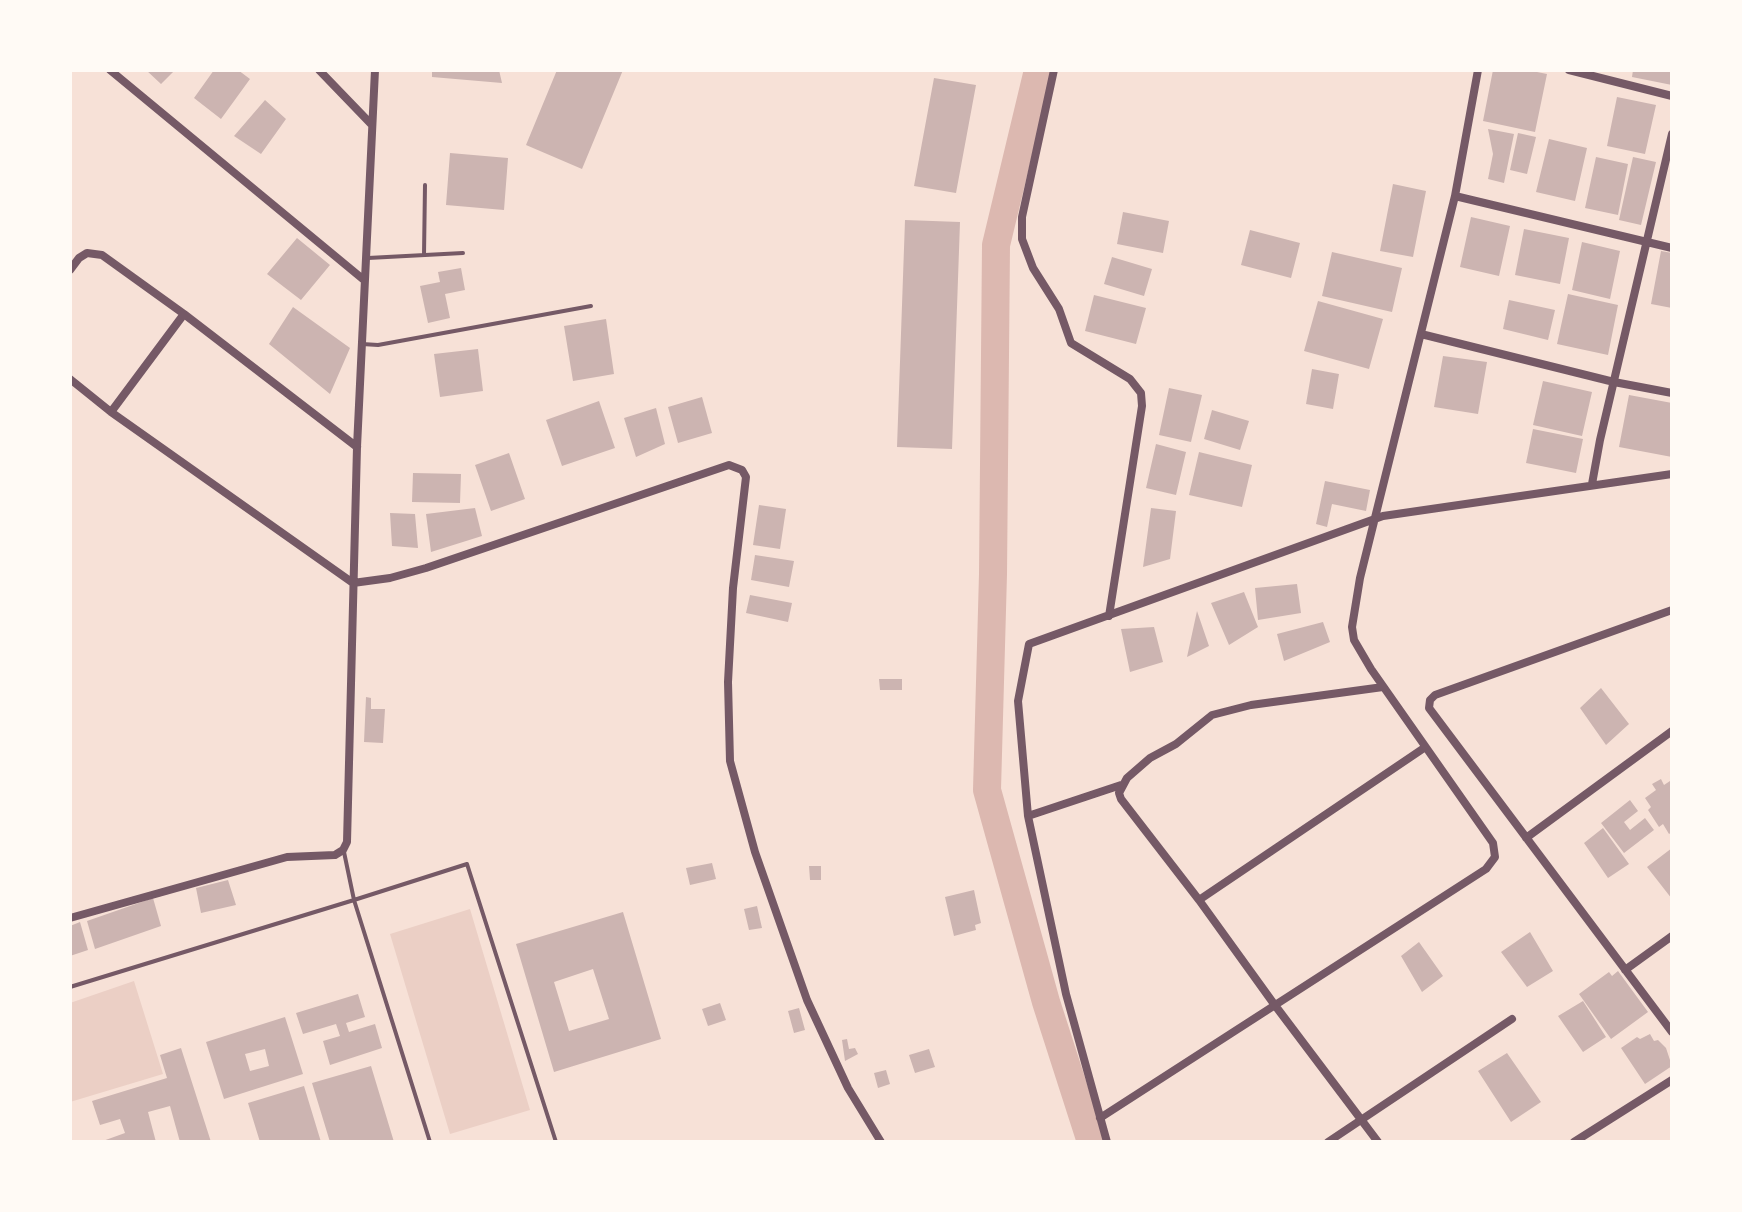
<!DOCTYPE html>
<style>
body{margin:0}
#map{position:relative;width:1742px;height:1212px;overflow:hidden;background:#f7e1d7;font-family:Mulish,sans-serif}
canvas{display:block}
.frame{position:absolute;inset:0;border:72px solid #fffaf5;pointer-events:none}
</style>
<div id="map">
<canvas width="1742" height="1212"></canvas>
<div class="frame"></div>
</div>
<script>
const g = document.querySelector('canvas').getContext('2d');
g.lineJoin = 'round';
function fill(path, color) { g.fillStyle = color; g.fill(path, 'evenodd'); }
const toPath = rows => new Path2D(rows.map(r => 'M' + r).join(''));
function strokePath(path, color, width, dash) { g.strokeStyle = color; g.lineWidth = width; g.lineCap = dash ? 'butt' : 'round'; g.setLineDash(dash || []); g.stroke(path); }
fill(toPath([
 [470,909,530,1110,450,1134,390,934],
 [134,981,163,1074,70,1102,70,1003]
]), '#ebcfc5');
strokePath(toPath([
 [1038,70,996,245,993,574,987,790,1046,1002,1091,1142]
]), '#dcb8b0', 28);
fill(toPath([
 [146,70,175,70,161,84],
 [214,70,238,70,250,79,221,119,194,98],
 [432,70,499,70,502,83,432,77],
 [557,70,623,70,582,169,526,145],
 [1493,70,1527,70,1547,74,1535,132,1483,121],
 [1633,70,1672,70,1672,85,1632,77],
 [934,78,976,85,956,193,914,186],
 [1617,97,1656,105,1645,154,1607,146],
 [265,100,286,119,261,154,234,136],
 [1488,129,1514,134,1504,183,1488,179,1493,154],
 [1518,133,1536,137,1527,174,1510,170],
 [1549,139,1587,148,1575,201,1536,192],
 [450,153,508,158,504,210,446,205],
 [1596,157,1628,164,1618,215,1585,208],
 [1633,157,1656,162,1641,225,1619,220],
 [1393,184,1426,191,1413,257,1380,251],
 [1123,212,1169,221,1163,253,1117,244],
 [1471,217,1510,226,1499,276,1460,267],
 [905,220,960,222,952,449,897,447],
 [1524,229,1569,238,1560,284,1515,275],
 [1250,230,1300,243,1291,278,1241,265],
 [297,238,330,265,301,300,267,274],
 [1582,242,1620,251,1610,299,1572,290],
 [1661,251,1672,253,1672,308,1651,304],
 [1332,252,1402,268,1392,312,1322,296],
 [1112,257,1152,269,1144,296,1104,284],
 [461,268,465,290,445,294,450,318,428,323,420,286,440,282,438,272],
 [1568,294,1618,305,1608,355,1557,344],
 [1094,295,1146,308,1136,344,1085,331],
 [1509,300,1555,310,1548,340,1503,329],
 [1318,301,1383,319,1369,369,1304,351],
 [293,307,350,348,330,394,269,344],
 [606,319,614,374,573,381,564,326],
 [478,349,483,391,440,397,434,354],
 [1443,356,1487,362,1478,414,1434,407],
 [1312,369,1339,374,1333,409,1306,404],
 [1543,381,1592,392,1582,436,1533,425],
 [1169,388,1202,395,1191,442,1159,435],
 [1629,395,1672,403,1672,457,1619,447],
 [702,397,712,433,678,443,668,407],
 [599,401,615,448,562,466,546,420],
 [656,408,665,444,636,457,624,418],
 [1212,410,1249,421,1240,450,1204,439],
 [1533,429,1583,439,1576,473,1526,463],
 [1156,444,1186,452,1176,495,1146,488],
 [1199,452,1252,465,1242,507,1189,495],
 [509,453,525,499,491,511,475,465],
 [413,473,461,474,460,503,412,502],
 [1325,481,1370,490,1366,511,1332,504,1327,527,1316,524],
 [759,505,786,509,780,549,753,545],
 [475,508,482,536,431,552,426,514],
 [1151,508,1176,511,1170,559,1143,567],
 [390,513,415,514,418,548,392,546],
 [755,555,794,561,789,587,751,580],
 [1297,584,1301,613,1258,620,1255,588],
 [1244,592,1258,627,1229,645,1211,603],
 [750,595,792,603,788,622,746,613],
 [1197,611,1209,646,1187,657],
 [1323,622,1330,642,1284,661,1277,634],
 [1154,627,1163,662,1130,672,1121,629],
 [879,679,902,679,902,690,880,690],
 [1601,688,1629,724,1606,745,1580,708],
 [366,697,371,698,371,709,385,709,383,743,364,742],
 [1661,779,1664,785,1670,781,1672,782,1672,832,1669,834,1663,824,1659,827,1648,810,1651,807,1645,798,1656,790,1652,784],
 [1630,800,1638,811,1624,822,1630,830,1645,818,1654,830,1624,853,1601,823],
 [1603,828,1629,864,1608,878,1584,843],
 [1672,848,1672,899,1647,867],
 [712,863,716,879,690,885,686,868],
 [809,866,821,866,821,880,810,880],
 [228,880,236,905,201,913,196,888],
 [974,890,981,923,975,925,976,930,954,936,945,897],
 [153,898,161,926,95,949,87,921],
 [757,906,762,928,749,930,744,909],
 [623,912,661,1039,554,1072,516,944],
 [593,969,609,1019,569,1031,554,982],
 [80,922,88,950,70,956,70,926],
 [1530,932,1553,971,1527,987,1501,952],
 [1419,942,1443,976,1422,992,1401,956],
 [1618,971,1648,1012,1611,1039,1579,994,1609,972,1612,976],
 [358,994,365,1017,346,1023,349,1032,375,1024,382,1048,330,1065,323,1041,340,1036,336,1024,303,1034,296,1013],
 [1583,1001,1606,1037,1583,1052,1558,1016],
 [720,1003,726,1020,708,1026,702,1009],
 [799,1008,805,1030,794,1033,788,1011],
 [285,1017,303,1074,224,1099,206,1042],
 [265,1049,269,1066,250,1071,245,1054],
 [1650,1034,1654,1041,1658,1040,1666,1048,1672,1066,1645,1084,1621,1048,1637,1037,1640,1039],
 [847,1039,849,1049,855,1048,858,1054,845,1061,842,1040],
 [181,1048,211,1142,180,1142,170,1106,148,1112,156,1142,100,1142,125,1133,120,1119,100,1125,92,1101,167,1078,160,1055],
 [929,1049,935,1067,915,1073,909,1055],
 [1507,1053,1541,1102,1511,1122,1478,1071],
 [371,1066,394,1142,330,1142,312,1083],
 [886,1070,890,1084,878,1088,874,1073],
 [304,1086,321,1142,260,1142,248,1103]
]), '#ccb4b1');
strokePath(toPath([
 [424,255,425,185],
 [368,258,463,253],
 [362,344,378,345,591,306],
 [344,852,354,900,467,864,556,1142],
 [70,987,354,900,430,1142]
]), '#755966', 4);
strokePath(toPath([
 [110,70,364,280],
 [319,70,372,125],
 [1054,70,1022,217,1022,239,1033,268,1059,309,1071,343,1130,379,1141,393,1142,406,1109,616],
 [1569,70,1672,96],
 [1455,196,1672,248],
 [70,270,79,258,87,253,102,255,184,314,357,447],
 [1421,334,1614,382,1672,393],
 [70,379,111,412,353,583,390,578,426,568,729,465,742,470,746,477,733,588,728,682,730,761,755,852,807,1000,848,1088,881,1142],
 [111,412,184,314],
 [1592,484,1600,440,1672,134],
 [1672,610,1435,695,1430,700,1429,708,1672,1032],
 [1028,816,1121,785],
 [1526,838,1672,731],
 [1199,900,1424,748],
 [70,918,287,857,335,855,343,850,347,842,357,447,375,70],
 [1625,970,1672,936],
 [1100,1118,1486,869,1495,857,1493,843,1371,669,1354,640,1352,627,1360,578,1455,196,1478,70],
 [1107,1142,1066,994,1028,816,1018,701,1029,644,1383,516,1672,474],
 [1328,1142,1512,1019],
 [1378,1142,1274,1004,1199,900,1121,799,1119,793,1127,778,1150,758,1176,744,1212,715,1251,705,1383,687],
 [1574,1142,1672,1080]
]), '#755966', 8);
</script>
